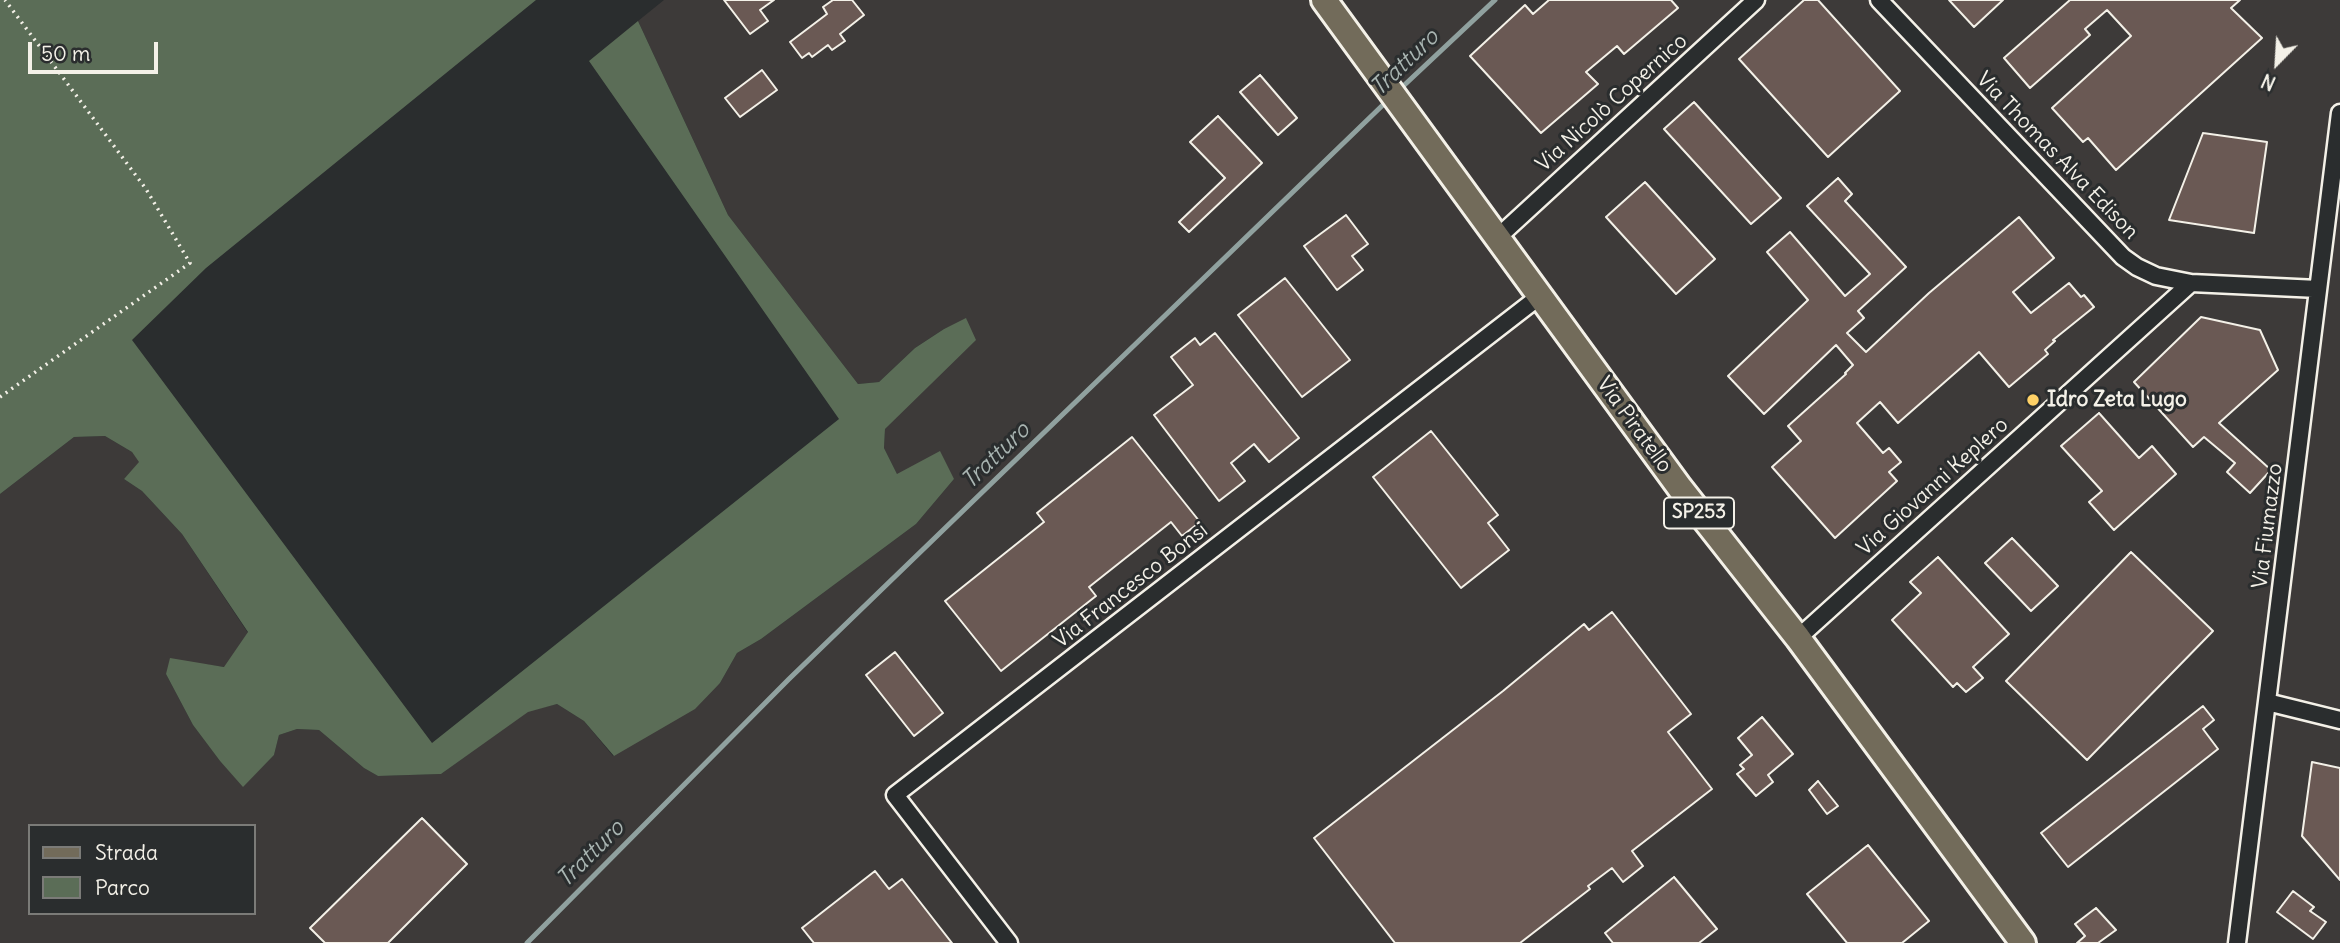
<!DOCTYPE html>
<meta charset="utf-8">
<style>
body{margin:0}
#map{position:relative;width:2340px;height:943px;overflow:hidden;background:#2a2d2e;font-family:Delius,sans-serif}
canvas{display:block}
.legend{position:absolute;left:28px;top:824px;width:228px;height:91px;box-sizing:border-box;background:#2a2d2e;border:2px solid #7b7b78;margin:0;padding:9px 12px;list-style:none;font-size:21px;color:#f4f1e8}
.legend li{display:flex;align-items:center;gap:14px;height:35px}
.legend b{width:35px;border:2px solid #7b7b78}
.north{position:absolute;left:2242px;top:28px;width:70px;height:70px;-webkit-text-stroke:5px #2a2d2e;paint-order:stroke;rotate:204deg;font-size:19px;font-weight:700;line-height:28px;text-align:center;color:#f4f1e8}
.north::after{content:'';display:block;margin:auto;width:24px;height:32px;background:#f4f1e8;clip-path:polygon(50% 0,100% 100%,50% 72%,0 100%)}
.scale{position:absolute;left:28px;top:42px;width:130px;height:32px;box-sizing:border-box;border:4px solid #f4f1e8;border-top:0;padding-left:9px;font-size:21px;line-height:24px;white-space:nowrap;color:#f4f1e8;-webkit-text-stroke:5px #2a2d2e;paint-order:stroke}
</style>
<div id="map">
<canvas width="2340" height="943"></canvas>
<ul class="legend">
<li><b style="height:9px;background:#726b5a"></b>Strada</li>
<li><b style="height:19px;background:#5b6d57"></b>Parco</li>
</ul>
<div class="north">N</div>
<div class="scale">50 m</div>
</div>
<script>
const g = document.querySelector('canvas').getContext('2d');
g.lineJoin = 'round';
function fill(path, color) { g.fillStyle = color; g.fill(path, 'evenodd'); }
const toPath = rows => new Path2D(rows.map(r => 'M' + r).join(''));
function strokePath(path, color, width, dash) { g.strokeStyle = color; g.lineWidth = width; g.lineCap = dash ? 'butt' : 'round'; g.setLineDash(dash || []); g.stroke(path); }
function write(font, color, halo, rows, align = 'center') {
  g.font = font + ' Delius,sans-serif'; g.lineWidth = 6; g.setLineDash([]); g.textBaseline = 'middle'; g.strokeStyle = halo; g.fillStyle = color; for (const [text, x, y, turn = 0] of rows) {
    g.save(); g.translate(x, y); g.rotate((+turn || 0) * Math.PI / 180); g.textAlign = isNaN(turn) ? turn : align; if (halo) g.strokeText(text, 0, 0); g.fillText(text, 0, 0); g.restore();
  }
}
fill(toPath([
 [664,0,2340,0,2340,943,0,943,0,494,74,437,105,436,132,452,140,462,124,479,142,491,182,534,248,633,225,667,203,664,166,674,193,725,220,761,243,786,274,755,279,735,297,729,319,730,364,768,378,776,441,774,528,711,557,704,584,721,613,756,720,683,737,653,761,639,916,524,954,479,897,474,884,448,885,429,911,402,967,319,944,329,915,348,879,382,858,384,728,215,638,21],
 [30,826,254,826,254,913,30,913]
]), '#3d3a39');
fill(toPath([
 [0,0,536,0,206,268,132,340,432,743,839,419,589,61,638,21,728,215,858,384,879,382,915,348,944,329,966,318,976,340,885,429,884,448,897,474,940,451,954,479,916,524,761,639,737,653,720,683,695,709,614,756,584,721,557,704,528,712,441,774,378,776,364,768,319,730,297,729,279,735,274,755,243,787,220,761,193,725,166,674,170,658,224,667,248,632,182,534,142,491,124,479,139,462,132,452,105,436,74,437,0,494]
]), '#5b6d57');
strokePath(toPath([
 [1398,91,1495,0],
 [527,943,789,679,1388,100]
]), '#90a19f', 5);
const building = toPath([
 [724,0,774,0,760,10,768,21,750,34,724,0],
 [833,0,852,0,864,15,840,34,845,41,832,50,828,45,812,57,809,53,802,58,790,42,827,14,823,7,833,0],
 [1549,0,1671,0,1678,8,1624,54,1617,46,1586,72,1598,84,1541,133,1470,56,1525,5,1533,14,1549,0],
 [1804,0,1818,0,1900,91,1828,157,1739,59,1804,0],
 [1949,0,2003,0,1974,27,1949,0],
 [2070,0,2240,0,2231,8,2262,38,2116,170,2088,138,2083,142,2052,108,2131,36,2107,10,2085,29,2090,35,2030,88,2004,58,2070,0],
 [762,70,777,90,740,117,725,98,762,70],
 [1260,75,1297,118,1278,135,1240,92,1260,75],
 [1694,102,1781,198,1751,224,1664,129,1694,102],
 [1218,116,1262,163,1189,232,1179,222,1225,178,1190,142,1218,116],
 [2203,133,2267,142,2254,233,2169,220,2203,133],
 [1838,178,1852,194,1845,201,1906,267,1858,311,1864,318,1847,333,1866,352,1929,293,2019,217,2054,258,2013,292,2031,313,2069,283,2081,297,2084,295,2094,307,2053,340,2055,341,2045,350,2048,354,2009,387,1979,352,1898,423,1880,402,1857,423,1883,453,1889,448,1901,462,1889,472,1897,481,1835,538,1772,467,1801,441,1788,426,1846,374,1845,373,1853,365,1836,345,1764,414,1728,376,1808,300,1767,252,1790,232,1845,296,1870,274,1807,206,1838,178],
 [1645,182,1715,259,1676,294,1606,217,1645,182],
 [1346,215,1368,244,1352,256,1363,270,1337,290,1304,246,1346,215],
 [1285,278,1350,360,1302,397,1238,315,1285,278],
 [2201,317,2260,330,2278,370,2219,423,2271,470,2250,493,2227,472,2235,463,2204,437,2193,447,2134,382,2201,317],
 [1215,333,1299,438,1269,462,1254,444,1231,463,1245,481,1219,501,1154,415,1193,385,1171,357,1195,338,1200,345,1215,333],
 [2099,413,2139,458,2152,446,2176,474,2114,530,2089,502,2102,491,2061,446,2099,413],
 [1431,431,1498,515,1488,523,1509,550,1461,588,1373,477,1431,431],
 [1132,437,1200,522,1182,536,1171,522,1089,587,1096,596,1001,671,945,601,1044,522,1037,513,1132,437],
 [2012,538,2058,586,2031,611,1985,563,2012,538],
 [2131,552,2213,631,2087,760,2006,681,2131,552],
 [1938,557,2009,634,1973,667,1983,678,1966,692,1957,683,1953,687,1892,620,1921,593,1910,582,1938,557],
 [1612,612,1691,714,1668,732,1712,789,1632,851,1643,866,1623,882,1612,868,1588,886,1590,889,1520,943,1395,943,1314,838,1503,691,1584,624,1589,630,1612,612],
 [895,652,943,713,914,736,866,675,895,652],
 [2203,706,2214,720,2203,729,2218,749,2068,867,2041,833,2203,706],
 [1762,717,1793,754,1768,775,1773,782,1756,796,1737,774,1744,769,1740,765,1752,755,1738,738,1762,717],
 [2312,762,2340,768,2340,880,2302,836,2312,762],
 [1818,781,1838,806,1827,814,1809,790,1818,781],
 [422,818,467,864,388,943,325,943,310,928,422,818],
 [1868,845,1929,921,1902,943,1847,943,1807,894,1868,845],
 [875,871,889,889,902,879,952,943,814,943,802,928,875,871],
 [1674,877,1717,929,1699,943,1613,943,1605,933,1674,877],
 [2293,891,2314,907,2310,911,2326,922,2313,939,2277,912,2293,891],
 [2096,908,2116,930,2098,943,2077,943,2085,936,2075,924,2096,908]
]);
fill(building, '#6a5954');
strokePath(building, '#f4f1e8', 2);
const street = toPath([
 [1879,0,2123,257,2137,267,2156,276,2191,283,2318,289],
 [1497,238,1756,0],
 [1798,638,2191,283],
 [2267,702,2340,720],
 [1009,943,895,795,1540,296],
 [2237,943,2340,113]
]);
const primary = toPath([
 [1324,0,1680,488,1798,638,2023,943]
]);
strokePath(street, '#f4f1e8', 21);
strokePath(primary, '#f4f1e8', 30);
strokePath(toPath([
 [0,397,190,263,146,189,5,0]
]), '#f4f1e8', 3.5, [2, 5]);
strokePath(street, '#2a2d2e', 16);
strokePath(primary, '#726b5a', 24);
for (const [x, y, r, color] of [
 [2033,400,7,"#ffd166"]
]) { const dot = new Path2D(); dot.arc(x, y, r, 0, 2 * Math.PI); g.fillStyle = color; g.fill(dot); strokePath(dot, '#2a2d2e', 2.5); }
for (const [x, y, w] of [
 [1699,513,70]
]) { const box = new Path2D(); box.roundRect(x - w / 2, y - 15.5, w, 31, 5); g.fillStyle = '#2a2d2e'; g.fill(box); strokePath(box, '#f4f1e8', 2); }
write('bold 19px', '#f4f1e8', null, [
 ["SP253",1699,513]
]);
write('21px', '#f4f1e8', '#2a2d2e', [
 ["Via Nicolò Copernico",1612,103,-42],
 ["Via Thomas Alva Edison",2057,156,46],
 ["Via Piratello",1634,425,54],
 ["Via Giovanni Keplero",1933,487,-42],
 ["Via Fiumazzo",2268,526,-83],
 ["Via Francesco Bonsi",1131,586,-38]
]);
write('bold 21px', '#f4f1e8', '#2a2d2e', [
 ["Idro Zeta Lugo",2047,400]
], 'left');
write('italic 23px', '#a9b5b2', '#2a2d2e', [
 ["Tratturo",1405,63,-44],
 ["Tratturo",996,456,-44],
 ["Tratturo",591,854,-45]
]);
</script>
